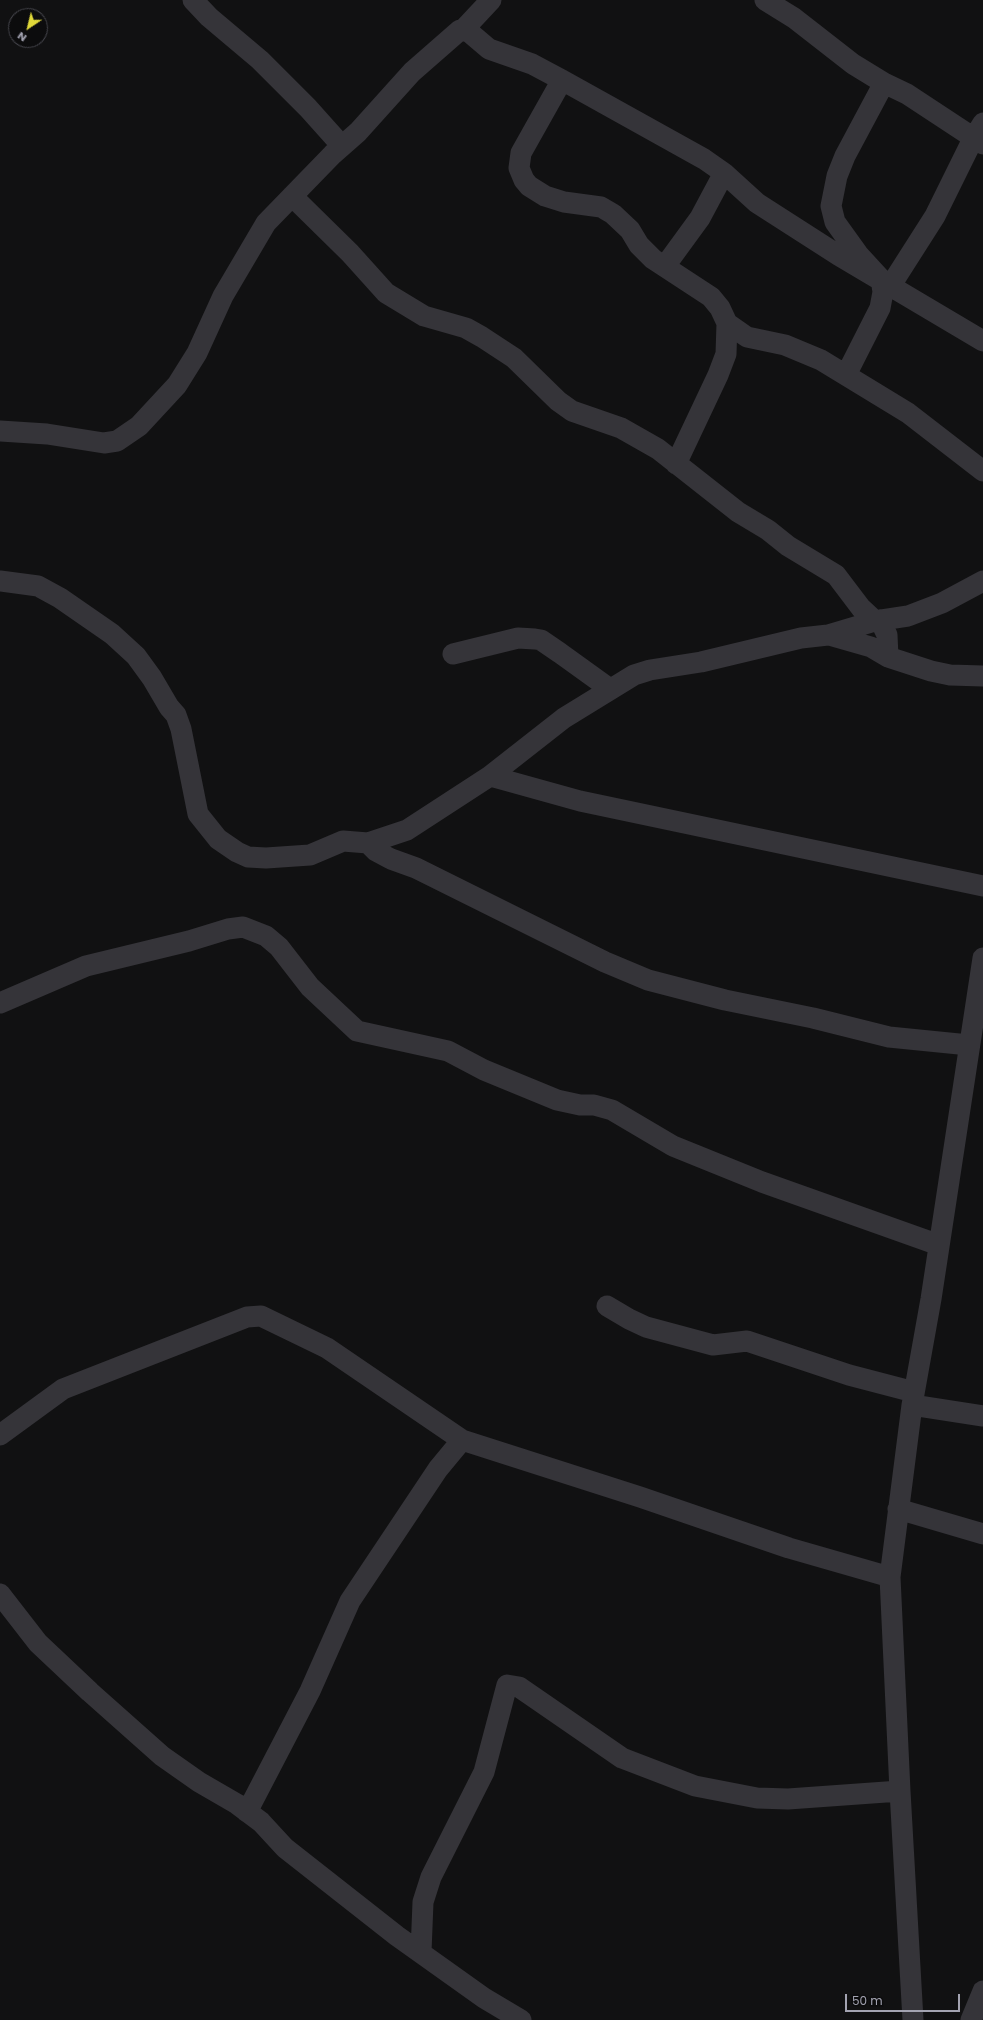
<!DOCTYPE html>
<style>
body{margin:0}
#map{position:relative;width:983px;height:2020px;overflow:hidden;background:#111112;font-family:Poppins,sans-serif}
canvas{display:block}
.north{position:absolute;left:8px;top:8px;width:40px;height:40px;box-sizing:border-box;background:#0c0c0d;border:1px solid #48484f;border-radius:50%;rotate:215deg;font-size:11px;font-weight:700;line-height:16px;text-align:center;color:#a3a3b1}
.north::after{content:'';display:block;margin:auto;width:14px;height:18px;background:#e1d93a;clip-path:polygon(50% 0,100% 100%,50% 72%,0 100%)}
.scale{position:absolute;left:845px;top:1994px;width:115px;height:18px;box-sizing:border-box;border:2px solid #a3a3b1;border-top:0;padding-left:5px;font-size:12px;line-height:14px;white-space:nowrap;color:#a3a3b1;-webkit-text-stroke:3px #0c0c0d;paint-order:stroke}
</style>
<div id="map">
<canvas width="983" height="2020"></canvas>
<div class="north">N</div>
<div class="scale">50 m</div>
</div>
<script>
const g = document.querySelector('canvas').getContext('2d');
g.lineJoin = 'round';
const toPath = rows => new Path2D(rows.map(r => 'M' + r).join(''));
function strokePath(path, color, width, dash) { g.strokeStyle = color; g.lineWidth = width; g.lineCap = dash ? 'butt' : 'round'; g.setLineDash(dash || []); g.stroke(path); }
strokePath(toPath([
 [193,0,209,17,260,60,308,108,342,146],
 [765,0,794,18,853,64,884,83,907,94,983,144],
 [463,30,491,0],
 [562,80,521,153,519,168,524,180,529,186,545,196,564,202,601,207,613,214,630,230,639,245,653,259,711,297,720,308,727,323,726,354,718,375,676,464],
 [292,196,350,253,386,293,424,316,466,328,482,337,514,358,558,401,572,411,621,428,658,449,738,512,768,530,788,546,836,575,861,608,875,621],
 [665,266,700,218,724,173],
 [891,285,935,216,973,139,983,123],
 [727,323,747,337,785,345,821,360,908,413,983,471],
 [846,375,880,308,883,292,881,279,858,254,835,222,831,206,837,176,845,156,884,83],
 [0,431,47,434,104,443,117,441,139,426,177,385,197,353,223,296,266,223,333,154,358,132,412,72,460,30,469,32,489,49,532,64,562,80,704,159,724,173,757,203,838,255,983,341],
 [0,581,38,586,60,598,112,634,136,656,152,678,169,707,176,715,181,729,198,814,218,839,237,852,248,857,266,858,310,855,343,841,368,843,407,830,490,776,564,718,634,675,650,670,701,662,801,638,828,635,875,621,908,616,942,603,983,581],
 [880,620,887,635,888,657],
 [829,635,871,647,888,657,931,671,950,675,983,676],
 [453,654,518,638,535,639,541,640,560,653,610,689],
 [490,776,580,801,983,886],
 [368,843,376,851,391,859,416,868,605,962,648,980,725,1000,813,1018,889,1037,969,1045],
 [0,1003,86,966,189,941,228,929,243,927,266,936,279,947,310,987,357,1031,448,1051,484,1070,557,1100,580,1105,594,1105,612,1110,673,1146,762,1182,939,1245],
 [607,1306,629,1319,646,1327,713,1345,747,1341,849,1375,914,1392],
 [912,1405,983,1416],
 [0,1435,63,1389,247,1317,261,1316,327,1348,462,1440,640,1497,789,1548,890,1577],
 [898,1509,983,1534],
 [0,1594,38,1643,90,1692,162,1756,199,1782,237,1804,261,1822,285,1848,397,1936,484,1998,521,2020],
 [247,1812,310,1691,350,1601,438,1469,462,1440],
 [421,1952,423,1902,431,1877,484,1772,507,1685,519,1687,622,1758,695,1786,757,1798,788,1799,900,1791],
 [913,2020,900,1791,890,1577,912,1405,931,1299,983,958],
 [971,2020,983,1991]
]), '#353439', 21);
</script>
